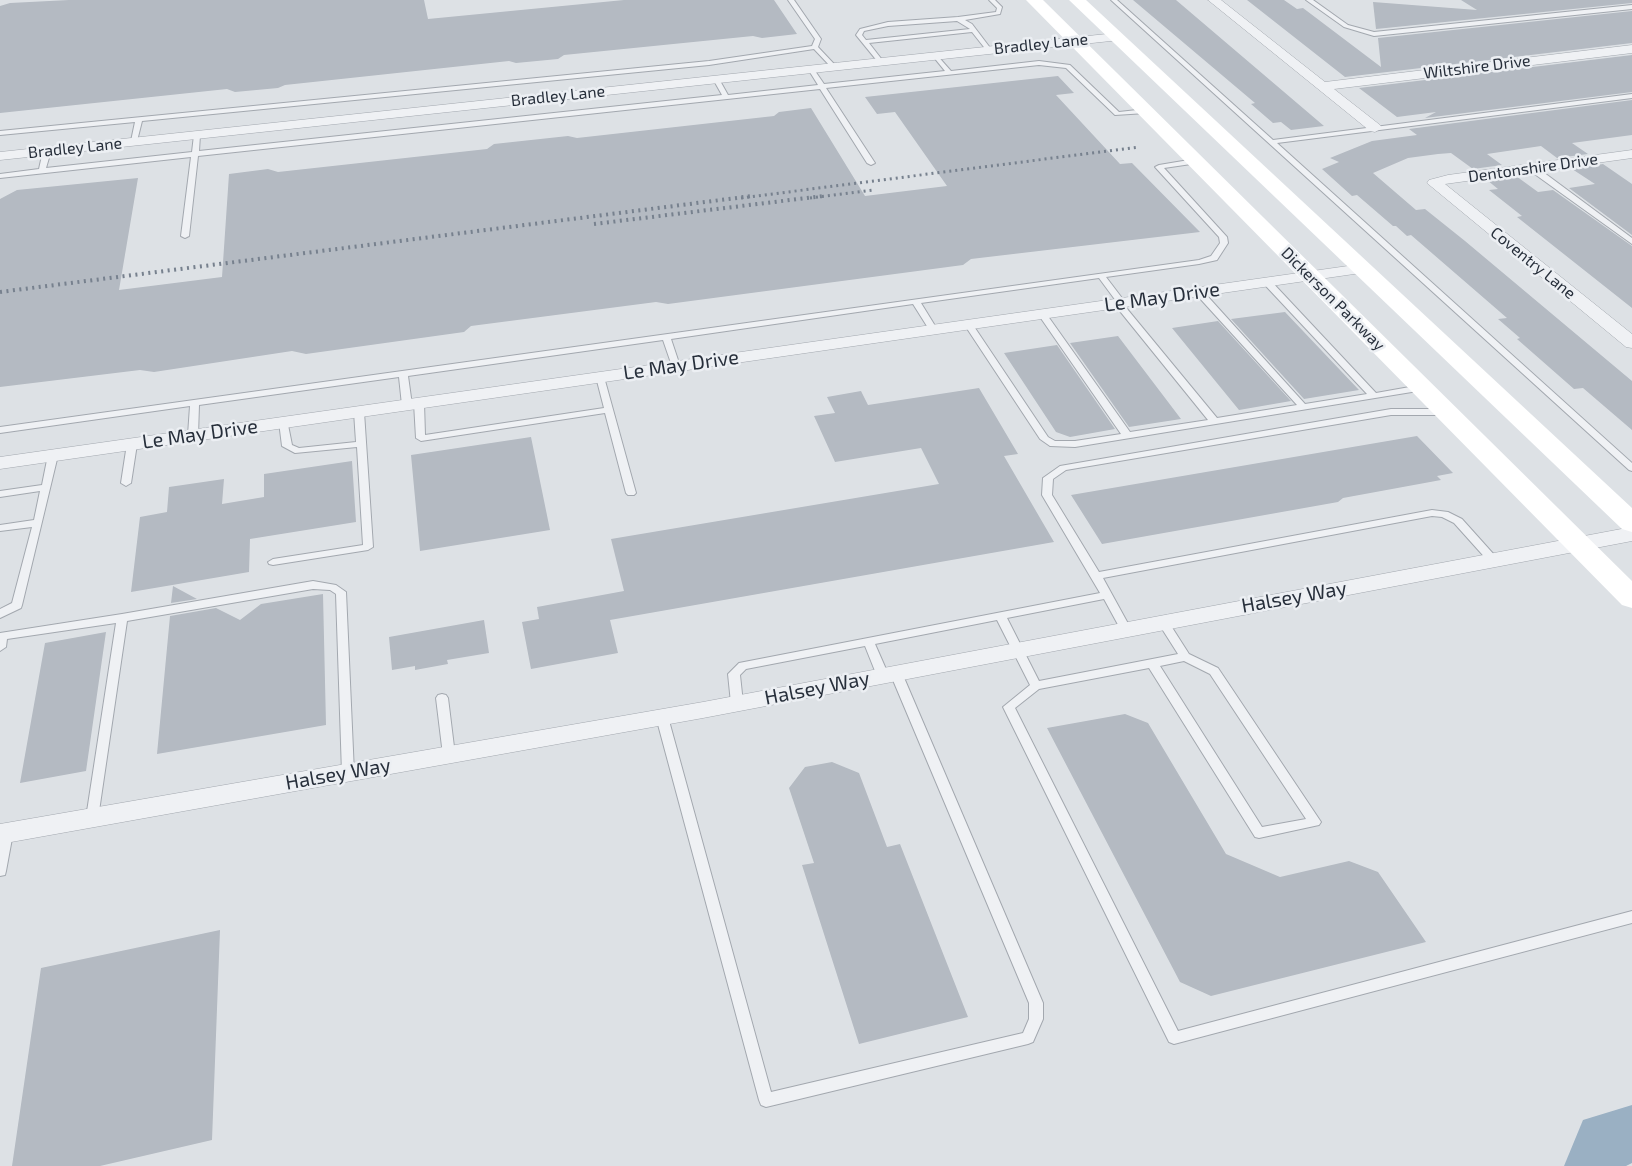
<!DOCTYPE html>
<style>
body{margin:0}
canvas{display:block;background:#dde1e5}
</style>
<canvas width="1632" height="1166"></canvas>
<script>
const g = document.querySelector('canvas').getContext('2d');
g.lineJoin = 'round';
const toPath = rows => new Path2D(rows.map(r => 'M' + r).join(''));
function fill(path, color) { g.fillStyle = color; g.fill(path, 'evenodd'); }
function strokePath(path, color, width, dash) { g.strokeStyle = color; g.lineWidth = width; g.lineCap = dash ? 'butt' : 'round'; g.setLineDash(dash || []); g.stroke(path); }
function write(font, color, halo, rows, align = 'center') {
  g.font = font + ' "Exo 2",sans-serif'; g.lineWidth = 5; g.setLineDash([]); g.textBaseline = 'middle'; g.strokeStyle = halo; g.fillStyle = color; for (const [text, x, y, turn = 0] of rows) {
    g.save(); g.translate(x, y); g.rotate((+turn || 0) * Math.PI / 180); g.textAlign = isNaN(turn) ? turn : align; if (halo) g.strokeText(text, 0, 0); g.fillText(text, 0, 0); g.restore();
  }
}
fill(toPath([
 [1632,1105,1632,1163,1626,1166,1564,1166,1583,1120,1632,1105]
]), '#9ab0c3');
fill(toPath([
 [69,0,424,0,428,19,624,0,774,0,797,34,762,38,753,36,564,55,558,59,516,63,509,61,285,85,278,88,235,92,227,89,0,113,0,6,10,3],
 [1133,0,1176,0,1324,126,1291,130,1281,122,1273,123,1251,104,1255,103],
 [1247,0,1284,0,1297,9,1303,8,1381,67,1378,38,1632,11,1632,43,1345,77],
 [1461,0,1632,0,1632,3,1376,29,1373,2,1477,10],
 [1632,55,1632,92,1425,118,1436,112,1397,117,1359,88],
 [1058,76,1074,93,1056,95,1120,164,1132,163,1200,232,971,259,963,265,668,304,656,302,471,326,464,332,306,354,292,351,154,372,140,370,0,387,0,199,17,190,138,178,119,290,222,277,229,174,268,169,278,172,487,149,494,144,568,136,577,138,774,116,779,112,811,108,865,196,947,186,895,112,877,114,865,97],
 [1632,100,1632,135,1572,143,1588,154,1557,158,1541,146,1487,154,1502,165,1473,169,1451,153,1438,154,1408,158,1373,173,1416,210,1425,209,1465,241,1632,381,1632,430,1583,388,1574,389,1517,339,1520,338,1498,319,1507,318,1411,235,1407,236,1396,226,1393,226,1357,195,1352,196,1322,169,1339,162,1330,158,1372,141,1417,135,1409,129],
 [1603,164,1632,184,1632,235,1569,188,1595,184,1572,169],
 [1516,176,1538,192,1553,190,1632,246,1632,308,1517,217,1522,216,1489,190,1498,189,1487,180],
 [1285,312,1359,390,1304,399,1231,319],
 [1218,321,1291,401,1239,410,1172,328],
 [1118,336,1181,419,1129,427,1070,343],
 [1057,345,1115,429,1070,437,1056,432,1004,353],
 [979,388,1018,454,1004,456,1054,542,610,620,618,653,531,669,522,622,539,619,537,607,624,591,611,539,939,484,921,448,835,462,814,416,835,413,827,397,861,391,868,405],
 [1417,436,1453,473,1437,476,1441,480,1343,498,1338,502,1102,544,1071,495],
 [531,437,550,530,420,551,411,455],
 [352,461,356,522,250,539,249,572,131,592,140,517,167,512,169,487,224,479,222,504,264,497,264,474],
 [173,586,197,599,171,603],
 [323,594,326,725,157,754,170,616,216,608,240,620,261,604],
 [484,620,489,653,447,660,448,664,415,670,415,666,392,670,389,637],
 [106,632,86,771,20,783,45,643],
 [1125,714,1148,723,1226,854,1280,877,1349,861,1378,872,1426,942,1211,996,1180,982,1047,728],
 [832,762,859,773,887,847,900,844,968,1017,859,1044,802,865,814,863,789,788,805,767],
 [220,930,212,1140,100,1166,12,1166,41,968]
]), '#b4bac2');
const service = toPath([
 [788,0,794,0,821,39,818,47,835,65,835,67,831,67,814,49,709,65,142,121,137,141,134,143,131,141,135,122,0,135,0,131,709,61,812,46,815,39,788,0],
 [989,0,995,0,1002,7,1000,14,965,20,972,24,991,49,991,51,987,51,972,32,869,43,883,61,880,63,878,62,856,35,860,29,888,22,958,17,996,12,997,8,989,0],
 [957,21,970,29,866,40,862,35,864,31,888,26,957,21],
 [1111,0,1117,0,1273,140,1632,94,1632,98,1277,143,1632,463,1632,471,1629,470,1111,0],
 [1306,0,1313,0,1348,25,1374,32,1632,5,1632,9,1374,36,1344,27,1306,0],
 [935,53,951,71,1039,61,1070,65,1119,112,1146,109,1149,111,1146,113,1115,115,1066,68,1039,65,826,88,875,163,871,165,867,163,820,89,198,156,189,236,185,238,181,236,191,157,0,178,0,174,39,169,43,151,47,149,51,151,46,168,192,152,194,135,197,133,200,135,199,151,722,95,713,79,716,77,719,79,728,95,818,85,808,69,811,67,813,68,824,84,945,71,932,55,935,53],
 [1195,159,1199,161,1198,163,1164,168,1227,237,1228,243,1217,260,1199,264,1106,277,1125,302,1123,304,1217,418,1297,405,1195,293,1195,289,1201,289,1305,404,1367,394,1264,284,1264,280,1270,280,1376,393,1421,385,1425,388,1424,390,1075,447,1050,446,1040,439,964,324,965,322,971,322,1048,437,1055,441,1075,441,1121,434,1038,314,1042,311,1045,312,1130,432,1208,420,1115,305,1114,303,1116,301,1099,278,921,303,937,329,933,332,930,331,913,304,671,339,680,366,676,369,672,366,663,340,408,376,412,405,407,408,402,405,399,377,199,405,198,435,193,438,188,435,190,406,0,433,0,427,1199,260,1211,256,1220,243,1219,237,1155,167,1159,165,1195,159],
 [1529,166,1535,166,1632,238,1632,244,1529,170,1529,166],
 [600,374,604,377,636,493,634,495,628,495,626,493,605,413,421,441,416,438,414,403,416,401,422,401,424,403,425,435,604,408,596,377,600,374],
 [359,409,364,412,373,547,368,550,273,565,269,564,268,562,273,559,363,545,357,447,295,453,282,446,279,422,281,420,287,420,292,445,299,448,356,442,354,412,359,409],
 [1391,409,1444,409,1449,412,1444,415,1391,415,1066,470,1053,479,1052,495,1099,572,1432,510,1448,512,1462,519,1497,558,1498,560,1497,562,1489,562,1454,523,1442,517,1432,516,1103,578,1131,629,1126,633,1122,632,1104,599,1007,618,1039,681,1178,654,1157,621,1158,618,1166,618,1189,654,1218,668,1319,819,1321,822,1319,825,1259,838,1255,837,1149,668,1039,689,1015,708,1178,1031,1632,911,1632,923,1174,1044,1169,1042,1003,707,1030,685,997,620,875,644,889,676,887,679,883,680,879,679,877,676,865,646,746,669,740,675,743,703,741,706,737,707,733,706,731,703,728,674,739,663,1100,593,1042,495,1043,478,1060,466,1391,409],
 [1184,661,1210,674,1306,819,1262,827,1160,666,1184,661],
 [132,441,137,444,131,483,126,486,121,483,127,444,132,441],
 [53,452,58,455,22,605,21,608,0,618,0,609,12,603,32,527,0,531,0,525,34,520,40,491,0,497,0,491,42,485,48,455,53,452],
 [313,581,336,585,346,592,354,773,352,776,348,778,344,776,342,773,336,594,330,590,313,589,127,621,98,818,96,821,92,823,88,821,86,818,116,623,7,639,6,647,0,651,0,633,122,614,313,581],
 [896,669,900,670,902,673,1043,1003,1043,1019,1033,1042,1028,1044,766,1107,761,1105,759,1100,656,717,658,714,666,714,668,717,771,1092,1023,1033,1029,1019,1029,1003,890,673,892,670,896,669],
 [442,694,446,695,448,698,455,755,453,758,449,759,445,758,443,755,436,698,438,695,442,694],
 [7,828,11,829,13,833,6,871,5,875,0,876,0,837,3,829,7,828]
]);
const minor = toPath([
 [1208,0,1221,0,1325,82,1632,45,1632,53,1334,89,1380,125,1382,128,1375,132,1370,131,1208,0],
 [1116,33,1122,37,1120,40,0,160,0,152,1116,33],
 [1632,150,1632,158,1445,184,1632,334,1632,348,1626,347,1427,183,1429,180,1448,175,1632,150],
 [1362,264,1368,266,1370,269,1368,272,0,469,0,457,1362,264],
 [1632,527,1632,541,703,718,0,844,0,824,703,702,1632,527]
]);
strokePath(service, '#a3a8af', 2);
strokePath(minor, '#a3a8af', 1);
fill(service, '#eff1f4');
fill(minor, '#eff1f4');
fill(toPath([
 [1026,0,1043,0,1632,581,1632,608,1622,605,1026,0],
 [1069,0,1086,0,1632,508,1632,532,1622,529,1069,0]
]), '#fff');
strokePath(toPath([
 [741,198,1139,147],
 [810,198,874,190]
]), '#77818e', 3, [2, 4]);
strokePath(toPath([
 [594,224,823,196],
 [0,292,752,196]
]), '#77818e', 4, [2, 4.5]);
write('16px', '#272f3b', '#eceff3', [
 ["Bradley Lane",1041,44,-6],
 ["Wiltshire Drive",1477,67,-7],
 ["Bradley Lane",558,96,-6],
 ["Bradley Lane",75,148,-6],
 ["Dentonshire Drive",1533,168,-8],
 ["Coventry Lane",1533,263,39],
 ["Dickerson Parkway",1333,299,45]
]);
write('20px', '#272f3b', '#eceff3', [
 ["Le May Drive",1162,297,-8],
 ["Le May Drive",681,365,-8],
 ["Le May Drive",200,434,-8],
 ["Halsey Way",1294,597,-10],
 ["Halsey Way",817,688,-11],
 ["Halsey Way",338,774,-10]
]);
</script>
